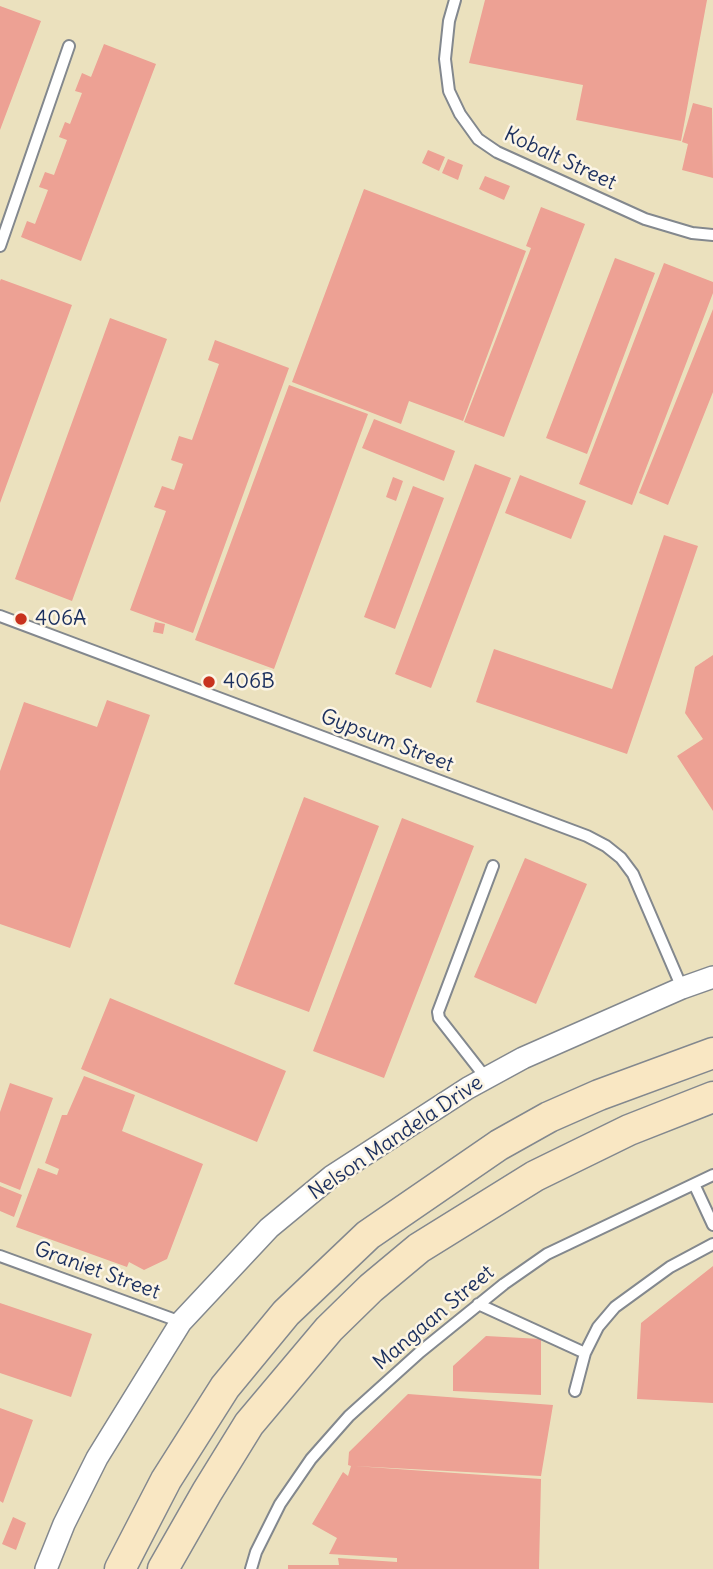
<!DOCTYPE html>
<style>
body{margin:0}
canvas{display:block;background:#ebe1be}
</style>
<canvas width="713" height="1569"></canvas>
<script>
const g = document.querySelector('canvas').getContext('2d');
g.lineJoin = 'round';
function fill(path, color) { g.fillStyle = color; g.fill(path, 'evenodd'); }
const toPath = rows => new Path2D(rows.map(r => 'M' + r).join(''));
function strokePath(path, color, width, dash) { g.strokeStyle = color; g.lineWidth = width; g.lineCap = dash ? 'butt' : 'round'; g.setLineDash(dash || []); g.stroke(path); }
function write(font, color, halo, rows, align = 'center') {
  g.font = font + ' Delius,sans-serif'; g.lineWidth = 5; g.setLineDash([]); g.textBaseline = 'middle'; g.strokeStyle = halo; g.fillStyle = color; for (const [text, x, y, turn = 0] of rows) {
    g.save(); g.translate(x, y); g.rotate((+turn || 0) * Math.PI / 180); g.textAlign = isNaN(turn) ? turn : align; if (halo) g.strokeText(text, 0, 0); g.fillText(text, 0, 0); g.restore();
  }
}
fill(toPath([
 [485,0,707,0,681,141,576,120,583,85,469,63],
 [0,6,41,21,0,130],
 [104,44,156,64,81,261,21,237,27,221,35,224,48,190,39,187,45,172,54,175,67,140,59,137,65,122,70,124,82,93,75,91,82,73,91,77],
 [693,103,712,108,713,178,682,170,688,144,682,142],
 [428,150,445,157,439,171,422,163],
 [448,159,463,165,458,180,442,173],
 [485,176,510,186,504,200,479,189],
 [364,189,526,251,463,421,409,401,401,424,292,382],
 [541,207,585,224,504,437,464,422,531,248,526,246],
 [615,258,655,273,587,454,546,438],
 [664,263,713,282,713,293,632,505,579,484],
 [1,279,72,305,0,503,0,281],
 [713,309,713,392,668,505,639,493],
 [110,318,167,339,72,601,15,579],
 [215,340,289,368,193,633,130,610,166,511,154,507,162,486,174,490,183,464,171,460,179,436,192,440,219,364,208,360],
 [289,385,368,414,274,669,195,640],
 [374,419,455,451,444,481,362,448],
 [475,464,511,478,431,688,395,674],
 [520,475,586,501,571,539,505,513],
 [393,477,403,481,396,501,386,497],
 [413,486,444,498,395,629,364,617],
 [664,535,698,546,627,754,476,702,494,649,612,689],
 [155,622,165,624,163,634,153,632],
 [713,655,713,811,677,756,703,739,685,713,695,667],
 [107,700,150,715,70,948,0,924,0,771,24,702,97,727],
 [304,797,379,826,309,1012,234,984],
 [402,818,474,846,384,1078,313,1051],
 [525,858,587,884,536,1004,474,977],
 [110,998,286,1071,257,1142,81,1069],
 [84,1076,135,1095,122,1131,203,1164,167,1259,144,1270,129,1262,127,1267,16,1227,38,1168,57,1175,59,1169,45,1163,62,1115,67,1115],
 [10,1083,53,1098,20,1190,0,1182,0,1112],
 [0,1186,22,1195,14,1217,0,1211],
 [713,1266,713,1403,637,1399,641,1323],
 [0,1303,92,1334,71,1397,0,1373],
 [486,1336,541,1339,541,1395,453,1391,453,1366],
 [408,1394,553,1405,541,1476,354,1466,541,1479,539,1569,288,1569,288,1565,339,1565,338,1558,397,1562,397,1558,329,1554,337,1538,312,1524,343,1472,348,1476,351,1466,348,1465,349,1452],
 [0,1408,33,1420,3,1503,0,1501],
 [13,1517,26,1523,16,1550,2,1544]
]), '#eda194');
const lane = toPath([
 [455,0,449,21,445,59,449,91,460,114,478,139,497,152,645,219,692,233,713,235],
 [0,246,69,46],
 [0,616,587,836,606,846,621,858,633,874,682,988],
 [486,1078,439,1018,438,1012,493,866],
 [694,1184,713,1225],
 [0,1256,181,1322],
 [478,1304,585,1353],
 [575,1391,585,1353,598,1327,615,1307,670,1267,713,1244],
 [251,1569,256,1552,280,1504,311,1459,349,1416,420,1352,504,1284,547,1254,713,1175]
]);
const street = toPath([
 [46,1569,64,1524,97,1458,181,1322,269,1228,332,1176,468,1088,523,1058,682,988,713,977]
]);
const secondary = toPath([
 [120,1569,166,1480,225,1387,286,1313,368,1235,499,1145,549,1117,599,1095,713,1053],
 [163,1569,207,1492,249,1424,329,1329,371,1288,419,1248,535,1176,629,1130,713,1097]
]);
strokePath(lane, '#83888e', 14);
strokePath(street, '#83888e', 24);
strokePath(secondary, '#83888e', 33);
strokePath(lane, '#fff', 10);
strokePath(street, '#fff', 21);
strokePath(secondary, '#f9e7c3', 30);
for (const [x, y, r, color] of [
 [21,619,7,"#c8321e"],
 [209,682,7,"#c8321e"]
]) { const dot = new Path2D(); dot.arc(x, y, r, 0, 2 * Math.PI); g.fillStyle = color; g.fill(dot); strokePath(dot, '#fcf5e5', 2.5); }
write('21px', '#1b2f5e', '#fcf5e5', [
 ["Kobalt Street",560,159,25],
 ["Gypsum Street",387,741,21],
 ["Nelson Mandela Drive",396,1138,-34],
 ["Graniet Street",97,1271,20],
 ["Mangaan Street",434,1318,-40]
]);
write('21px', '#1b2f5e', '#fcf5e5', [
 ["406A",35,619],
 ["406B",223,682]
], 'left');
</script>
